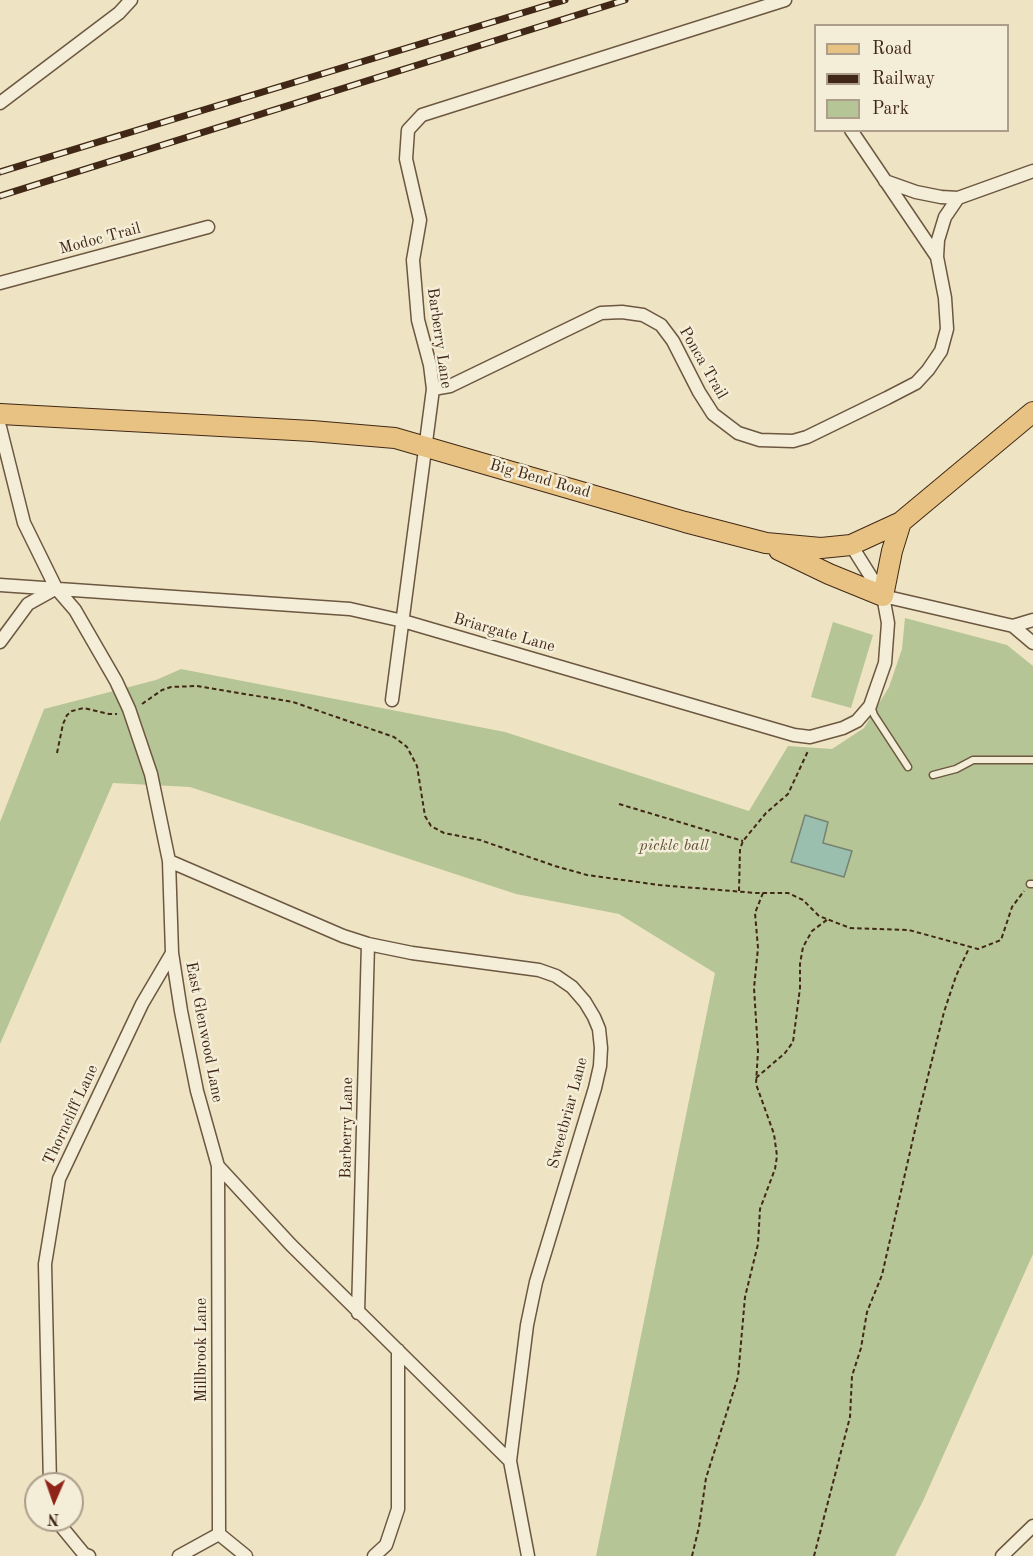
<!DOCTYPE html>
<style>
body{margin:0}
#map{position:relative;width:1033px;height:1556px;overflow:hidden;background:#eee4c3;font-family:"Old Standard TT",serif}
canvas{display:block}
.legend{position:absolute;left:814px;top:24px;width:195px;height:108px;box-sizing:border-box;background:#f4edd8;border:2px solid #ac9e8a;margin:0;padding:8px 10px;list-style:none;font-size:18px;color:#412816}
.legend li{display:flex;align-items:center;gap:12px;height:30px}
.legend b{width:30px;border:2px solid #ac9e8a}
.north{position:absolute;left:24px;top:1472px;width:60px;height:60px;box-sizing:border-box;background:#f4edd8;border:2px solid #ac9e8a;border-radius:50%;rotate:182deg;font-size:16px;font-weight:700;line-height:24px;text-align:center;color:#412816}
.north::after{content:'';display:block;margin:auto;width:21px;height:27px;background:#8f2418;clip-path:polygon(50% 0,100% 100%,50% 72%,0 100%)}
</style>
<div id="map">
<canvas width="1033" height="1556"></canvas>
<ul class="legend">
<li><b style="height:8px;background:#e7c282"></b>Road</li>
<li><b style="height:8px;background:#412816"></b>Railway</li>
<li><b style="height:16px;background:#b6c595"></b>Park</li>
</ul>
<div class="north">N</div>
</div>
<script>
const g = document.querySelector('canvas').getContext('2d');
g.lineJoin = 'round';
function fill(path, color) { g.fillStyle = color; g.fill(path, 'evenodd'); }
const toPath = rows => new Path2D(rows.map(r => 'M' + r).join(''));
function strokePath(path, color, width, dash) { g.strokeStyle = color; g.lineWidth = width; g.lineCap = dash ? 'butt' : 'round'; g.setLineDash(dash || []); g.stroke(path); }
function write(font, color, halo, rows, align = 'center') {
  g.font = font + ' "Old Standard TT",serif'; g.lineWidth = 5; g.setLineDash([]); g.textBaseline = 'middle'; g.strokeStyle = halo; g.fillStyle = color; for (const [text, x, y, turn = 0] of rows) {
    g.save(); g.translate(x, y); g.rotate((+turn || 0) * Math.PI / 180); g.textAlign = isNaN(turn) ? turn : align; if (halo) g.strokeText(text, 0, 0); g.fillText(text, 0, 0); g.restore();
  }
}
fill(toPath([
 [905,618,1007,645,1033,666,1033,1254,923,1501,895,1556,596,1556,715,973,619,914,516,894,190,787,113,783,0,1044,0,822,44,709,156,680,181,669,505,732,749,811,788,746,832,749,864,728,889,687,902,649],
 [833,622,873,635,851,708,811,697]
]), '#b6c595');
const water = toPath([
 [805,815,828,822,823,843,852,851,844,877,791,862,805,815]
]);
fill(water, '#9abfaf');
strokePath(water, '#768372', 1.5);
const lane = toPath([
 [871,706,874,715,908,767],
 [933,775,956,769,973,760,1033,760],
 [1030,884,1033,884]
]);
const street = toPath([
 [0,103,119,13,131,0],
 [851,130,937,257,938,240,945,217,958,198,1033,171],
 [885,181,916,192,941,197,958,198],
 [0,283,208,227],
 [433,389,450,386,601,313,622,312,643,315,661,325,673,341,699,392,713,414,738,433,760,440,793,441,807,437,887,398,916,383,928,370,941,351,947,329,945,298,937,257],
 [0,427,24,523,56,588,75,610,116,681,129,709,151,774,169,861,172,953,181,1011,197,1091,218,1166,291,1245,510,1461,528,1556],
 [851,545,883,596,1013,626,1033,643],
 [0,585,350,609,403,621,794,735,810,737,843,728,857,721,870,706,885,663,888,623,883,596],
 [1013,626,1033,620],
 [0,642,28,604,55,589],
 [392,700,433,389,430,365,418,320,413,260,420,220,406,159,408,130,422,115,785,0],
 [169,861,343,936,368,944,412,953,539,970,556,976,572,987,585,1002,594,1017,599,1029,601,1048,600,1066,595,1088,536,1282,527,1325,510,1461],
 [218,1166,219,1534],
 [358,1313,368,944],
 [50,1484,45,1264,59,1179,142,1004,172,953],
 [56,1520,84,1554,89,1556],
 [179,1556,219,1534,246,1556],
 [374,1556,386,1545,398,1509,398,1350],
 [1002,1556,1033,1526]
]);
const primary = toPath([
 [0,414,312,431,395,438,685,522,766,543,821,548,851,545,901,522,1033,412],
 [779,550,829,574,883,596,892,551,901,522]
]);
strokePath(lane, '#6c5741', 9);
strokePath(street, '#6c5741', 15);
strokePath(primary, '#412816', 22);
strokePath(toPath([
 [142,704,162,690,171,687,197,686,293,702,394,737,407,747,417,766,425,816,431,826,444,833,480,840,555,866,587,875,659,885,756,893,788,893,803,900,819,916,850,928,909,930,978,949,1001,940,1012,907,1024,891],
 [57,753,63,724,67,715,72,711,84,708,109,714,117,714],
 [619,804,743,841],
 [739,891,740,849,743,841,766,813,788,794,808,751],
 [756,1078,785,1053,793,1042,800,988,800,964,803,947,812,931,828,919],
 [692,1556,699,1527,706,1478,738,1377,745,1297,758,1244,760,1209,775,1169,777,1156,774,1134,756,1084,758,1051,754,988,758,948,755,913,763,893],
 [814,1556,850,1417,852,1376,861,1348,867,1312,882,1275,920,1108,944,1012,956,976,970,946]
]), '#412816', 2, [4.5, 3]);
strokePath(lane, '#f4edd8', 6);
strokePath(street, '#f4edd8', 12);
strokePath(primary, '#e7c282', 20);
const rail = toPath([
 [0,172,565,0],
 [0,196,625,0]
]);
strokePath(rail, '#412816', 7);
strokePath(rail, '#f4edd8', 4.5, [14]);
write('16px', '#412816', '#f4edd8', [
 ["Modoc Trail",100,239,-15],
 ["Barberry Lane",439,338,82],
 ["Ponca Trail",703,363,60],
 ["Big Bend Road",540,479,16],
 ["Briargate Lane",504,633,16],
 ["East Glenwood Lane",204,1032,79],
 ["Sweetbriar Lane",568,1113,-75],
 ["Thorncliff Lane",71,1115,-65],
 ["Barberry Lane",347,1128,-89],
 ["Millbrook Lane",202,1350,-90]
]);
write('italic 16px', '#5e4f36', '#f4edd8', [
 ["pickle ball",674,846]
]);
</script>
